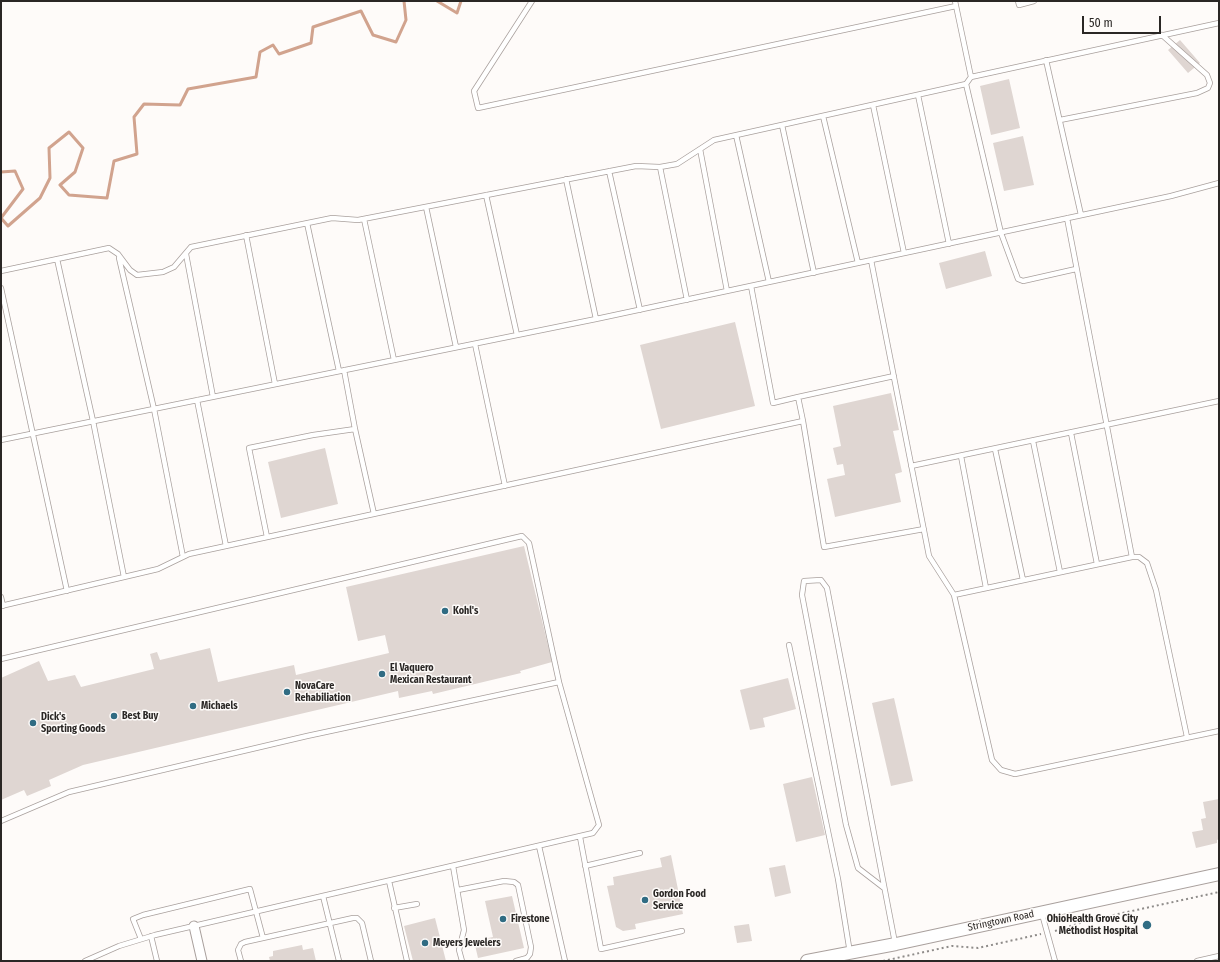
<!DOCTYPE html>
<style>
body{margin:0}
#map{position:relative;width:1220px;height:962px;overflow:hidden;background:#fefbf9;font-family:"Fira Sans Condensed",sans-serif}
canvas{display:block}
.frame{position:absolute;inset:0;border:2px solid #2a2725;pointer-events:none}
.scale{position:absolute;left:1082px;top:16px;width:79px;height:18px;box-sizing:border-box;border:2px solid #2a2725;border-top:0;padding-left:5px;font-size:12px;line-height:14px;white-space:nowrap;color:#2a2725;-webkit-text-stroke:3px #fefbf9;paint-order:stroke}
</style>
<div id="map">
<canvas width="1220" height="962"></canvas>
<div class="frame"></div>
<div class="scale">50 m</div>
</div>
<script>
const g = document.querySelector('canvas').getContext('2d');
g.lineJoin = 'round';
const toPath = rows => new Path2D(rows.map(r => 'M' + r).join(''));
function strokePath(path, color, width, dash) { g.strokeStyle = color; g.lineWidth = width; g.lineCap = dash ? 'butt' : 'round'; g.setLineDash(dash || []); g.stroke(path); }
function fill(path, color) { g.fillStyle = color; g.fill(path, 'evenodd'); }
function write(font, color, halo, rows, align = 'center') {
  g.font = font + ' "Fira Sans Condensed",sans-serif'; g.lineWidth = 3; g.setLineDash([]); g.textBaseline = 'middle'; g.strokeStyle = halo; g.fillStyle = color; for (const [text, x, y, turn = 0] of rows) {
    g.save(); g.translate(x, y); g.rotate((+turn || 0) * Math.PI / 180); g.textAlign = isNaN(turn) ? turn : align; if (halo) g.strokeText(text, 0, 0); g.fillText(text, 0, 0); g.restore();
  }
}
strokePath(toPath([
 [437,1,457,13,461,1],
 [1,172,15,171,23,189,1,218,8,226,40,198,50,178,49,148,69,132,83,148,75,172,60,185,69,195,107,198,114,161,137,154,134,117,144,104,180,105,188,89,256,77,260,52,273,45,279,54,311,43,313,27,361,11,373,35,396,42,406,20,404,1]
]), '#d1a38e', 3);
fill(toPath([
 [1180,40,1200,63,1188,73,1168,50],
 [1009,79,1020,128,991,135,980,86],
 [1023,136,1034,185,1004,191,993,143],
 [985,251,992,276,946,289,939,263],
 [735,322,755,406,661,429,640,345],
 [891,393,899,430,893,431,902,472,895,474,901,502,835,517,827,479,845,475,843,464,837,465,833,448,841,446,833,406],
 [325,448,338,504,281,518,268,462],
 [524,546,552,662,520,671,521,673,433,694,432,691,399,698,398,691,83,765,49,780,51,786,27,796,24,790,1,800,1,678,39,661,48,681,75,675,81,687,154,669,150,654,157,652,160,660,210,648,218,682,294,665,296,675,389,653,385,635,358,641,346,587],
 [788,678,796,709,763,718,765,727,750,730,740,690],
 [894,698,913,781,891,786,872,703],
 [812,777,825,835,796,842,783,784],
 [1219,799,1219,839,1217,840,1217,843,1196,848,1192,832,1203,830,1201,819,1206,818,1203,802],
 [671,855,683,914,635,924,636,929,623,931,616,927,607,886,614,885,613,877,662,867,660,858],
 [785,865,791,893,775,897,769,868],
 [512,896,524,948,478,958,474,941,493,937,485,901],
 [435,918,446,961,413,961,404,926],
 [749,924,752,941,737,943,734,926],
 [302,945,303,950,313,948,316,961,270,961,269,957,273,956,273,951]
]), '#dfd6d2');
const service = toPath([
 [532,1,474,91,478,108,956,6],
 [955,1,971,77],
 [1018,1,1019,5,1034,1],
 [1046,60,1081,215],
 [966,84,1001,233,1018,279,1023,281,1076,269],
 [918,95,949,244],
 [873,105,904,253],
 [823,116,858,263],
 [1060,120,1197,93,1208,88,1210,83,1207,75,1162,35],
 [782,125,814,273],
 [736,135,769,282],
 [700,149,727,291],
 [660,167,687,300],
 [609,171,640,310],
 [566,179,596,319],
 [486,195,517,335],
 [426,207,456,347],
 [364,219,394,360],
 [307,223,339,371],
 [246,235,275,384],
 [186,254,213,397],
 [119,258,154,409,183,557],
 [57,259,93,421,124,577],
 [871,260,929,556,954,595,992,760,1001,770,1015,774,1219,731],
 [1,271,109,248,118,254,130,270,137,275,163,272,174,267,191,247,332,218,358,220,636,166,660,167,677,164,714,140,966,84,971,77,1219,23],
 [751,286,773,403,798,397],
 [1,288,67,591],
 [475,344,505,486],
 [344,370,355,429],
 [197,400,226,546],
 [803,421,824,547,924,529],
 [1071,433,1097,564],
 [1,440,596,319,1171,196,1219,183],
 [1033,441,1060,572],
 [995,449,1023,580],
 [961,456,986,588],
 [911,466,1219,401],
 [267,537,249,448,313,435,355,429,374,514],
 [1132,557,1139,557,1147,563,1156,590,1187,737],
 [954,595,1132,557,1067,218],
 [1,597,3,606],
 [1,606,158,569,189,554,803,421,798,397,894,376],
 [789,645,838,879,850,953],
 [1,659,522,536,529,543,559,682],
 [1,821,69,792,307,736,559,682,599,825,593,833,155,935,119,946,85,961],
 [580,837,601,949,682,931],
 [539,846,565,961],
 [453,866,464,930,459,950,462,961],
 [585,866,640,853],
 [389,881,407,961],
 [884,888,858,868,846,825,802,595,804,581,821,580,827,588,895,943],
 [458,890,504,881,514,882,518,885,531,947,530,954,527,958,516,961],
 [323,896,339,961],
 [394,908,417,904],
 [1042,914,1055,961],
 [151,936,157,961],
 [141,939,133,919,143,915,250,889,263,938],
 [241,961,238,950,241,944,245,942,353,918,357,918,362,923,371,961],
 [1197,961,1219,956]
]);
const minor = toPath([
 [194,926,202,961]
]);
const secondary = toPath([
 [807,961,896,944,1219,874]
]);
strokePath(service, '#a9a09d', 6);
strokePath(minor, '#a9a09d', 11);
strokePath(secondary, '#a9a09d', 14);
strokePath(toPath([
 [1055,931,1086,921,1219,892],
 [883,961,952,946,978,948,1041,934]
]), '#8e8b89', 2, [2, 3]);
strokePath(service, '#fff', 4.5);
strokePath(minor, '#fff', 9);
strokePath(secondary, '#fff', 12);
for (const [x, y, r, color] of [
 [445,611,4,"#306c83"],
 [382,674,4,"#306c83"],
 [287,692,4,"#306c83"],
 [193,706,4,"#306c83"],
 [114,716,4,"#306c83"],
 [33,723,4,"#306c83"],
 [645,900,4,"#306c83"],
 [503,919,4,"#306c83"],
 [1147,925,5,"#306c83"],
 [425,943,4,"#306c83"]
]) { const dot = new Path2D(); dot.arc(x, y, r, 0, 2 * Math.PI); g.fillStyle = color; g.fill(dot); strokePath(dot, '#fefbf9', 1.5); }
write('bold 10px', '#2a2725', '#fefbf9', [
 ["Kohl's",453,611],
 ["El Vaquero",390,668],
 ["Mexican Restaurant",390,680],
 ["NovaCare",295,686],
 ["Rehabiliation",295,698],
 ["Michaels",201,706],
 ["Best Buy",122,716],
 ["Dick's",41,717],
 ["Sporting Goods",41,729],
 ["Gordon Food",653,894],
 ["Service",653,906],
 ["Firestone",511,919],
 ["OhioHealth Grove City",1138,919,"right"],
 ["Methodist Hospital",1138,931,"right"],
 ["Meyers Jewelers",433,943]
], 'left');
write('10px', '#2a2725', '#fefbf9', [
 ["Stringtown Road",1001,921,-12]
]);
</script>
